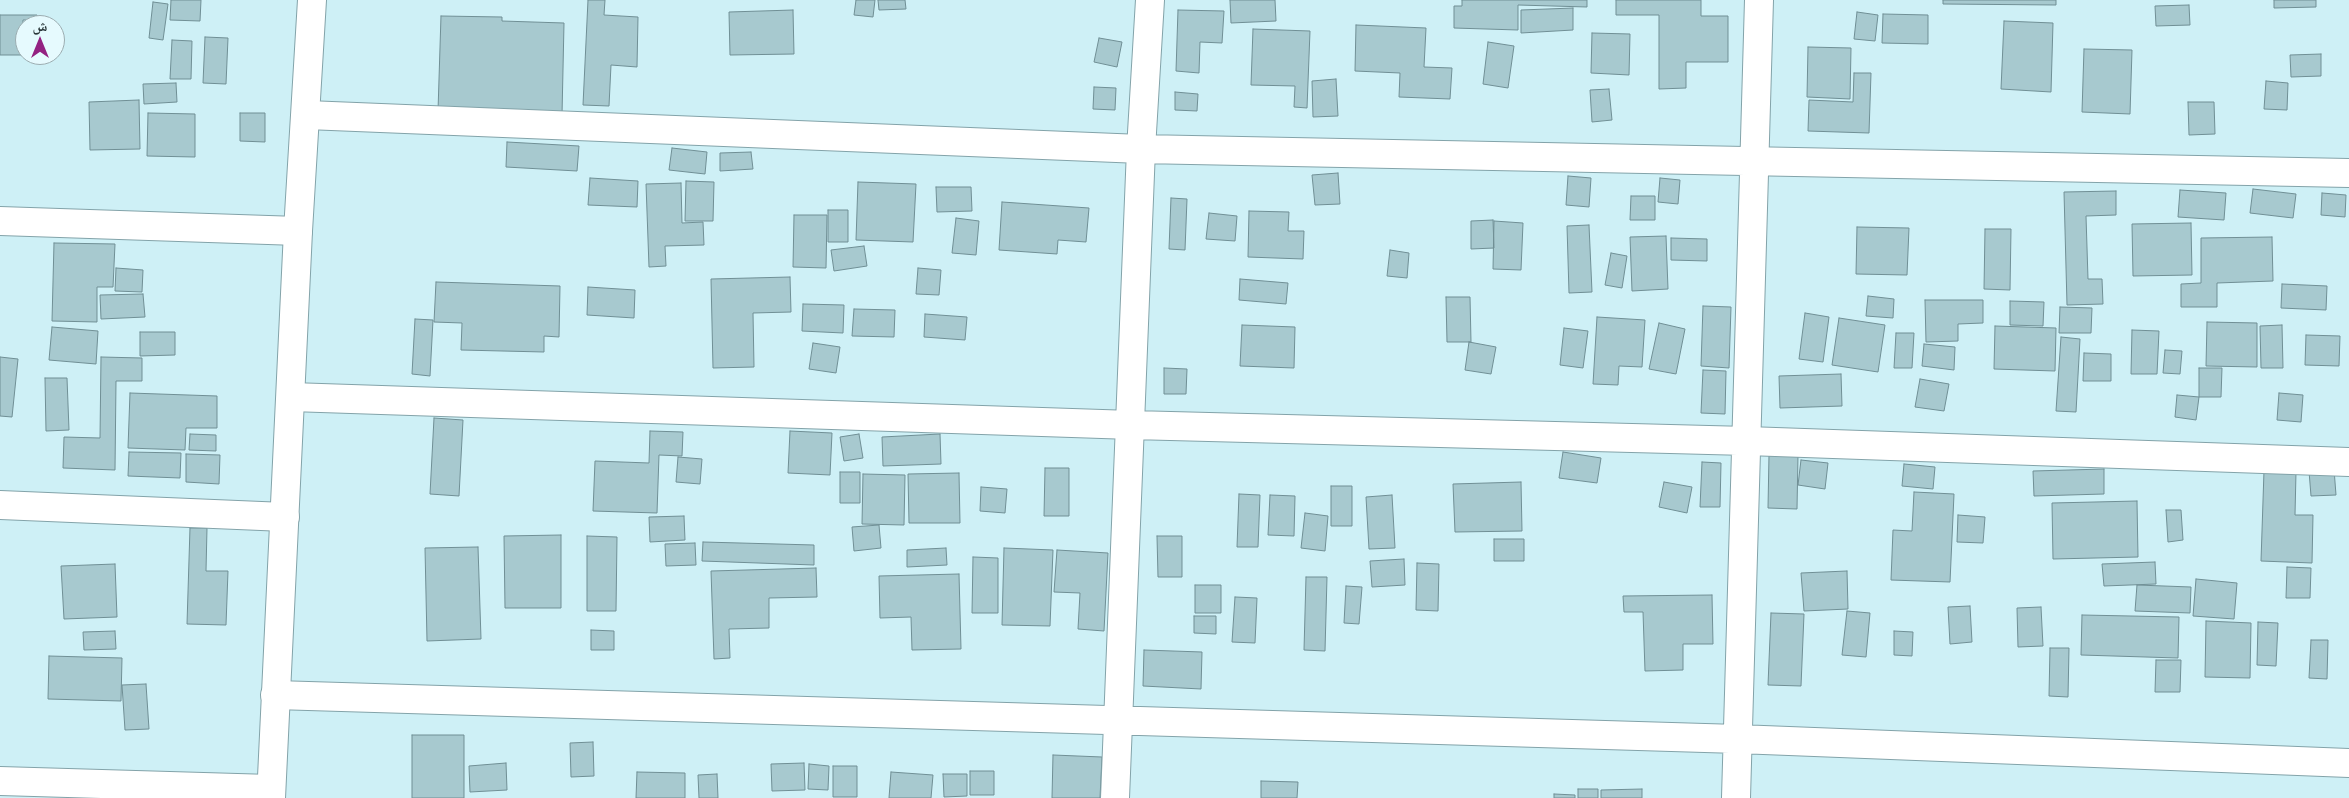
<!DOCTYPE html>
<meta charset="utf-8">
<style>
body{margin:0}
#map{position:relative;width:2349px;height:798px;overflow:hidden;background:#cef0f6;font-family:Arial,"Noto Naskh Arabic",sans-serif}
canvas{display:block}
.north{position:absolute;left:15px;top:15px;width:50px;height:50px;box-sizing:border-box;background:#e6fafe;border:1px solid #9bacb0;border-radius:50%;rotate:0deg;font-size:14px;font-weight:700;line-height:20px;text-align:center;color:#2b383b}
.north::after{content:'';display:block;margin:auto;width:18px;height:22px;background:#932282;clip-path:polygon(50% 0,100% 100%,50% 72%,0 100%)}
</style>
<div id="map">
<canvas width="2349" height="798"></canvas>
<div class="north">ش</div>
</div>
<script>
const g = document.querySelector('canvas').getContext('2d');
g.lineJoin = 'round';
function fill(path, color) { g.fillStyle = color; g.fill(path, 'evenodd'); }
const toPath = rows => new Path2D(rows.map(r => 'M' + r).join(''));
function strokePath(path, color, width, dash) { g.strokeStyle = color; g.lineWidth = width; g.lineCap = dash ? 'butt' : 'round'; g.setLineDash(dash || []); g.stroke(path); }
const building = toPath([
 [171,0,201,0,200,21,170,20,171,0],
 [588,0,605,0,604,15,638,17,637,67,611,65,609,106,583,105,588,0],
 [856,0,875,0,873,17,854,15,856,0],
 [878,0,905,0,906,9,879,10,878,0],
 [1230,0,1275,0,1276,21,1231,23,1230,0],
 [1462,0,1587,0,1587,7,1518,5,1518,30,1454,28,1454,6,1462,6,1462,0],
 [1616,0,1701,0,1701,16,1728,16,1728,62,1686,62,1686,88,1659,89,1659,15,1616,15,1616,0],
 [1943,0,2056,0,2056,5,1943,4,1943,0],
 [2274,0,2316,0,2316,7,2274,8,2274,0],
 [153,2,168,4,163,40,149,38,153,2],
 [2189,5,2190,25,2156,26,2155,6,2189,5],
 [1573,8,1573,30,1521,33,1521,10,1573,8],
 [793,10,794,54,730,55,729,12,793,10],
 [1178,10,1224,11,1222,43,1200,42,1199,73,1176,71,1178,10],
 [1857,12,1878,15,1875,41,1854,39,1857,12],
 [1883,14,1928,15,1928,44,1882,43,1883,14],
 [0,15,37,15,37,20,23,20,21,55,0,55,0,15],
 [441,16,502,17,502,21,564,23,562,115,438,111,441,16],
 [2004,21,2053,23,2051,92,2001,89,2004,21],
 [1356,25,1426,28,1424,67,1452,68,1450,99,1399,97,1400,73,1355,71,1356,25],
 [1253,29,1310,31,1307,108,1294,107,1295,86,1251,85,1253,29],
 [1592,33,1630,34,1629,75,1591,73,1592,33],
 [205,37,228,38,226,84,203,83,205,37],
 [1099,38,1122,42,1117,67,1094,62,1099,38],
 [172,40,192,41,191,79,170,79,172,40],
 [1488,42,1514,46,1508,88,1483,84,1488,42],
 [1808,47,1851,48,1850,99,1807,97,1808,47],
 [2084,49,2132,50,2130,114,2082,112,2084,49],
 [2321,54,2321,76,2291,77,2290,55,2321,54],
 [1854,73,1871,73,1869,133,1808,131,1809,100,1853,102,1854,73],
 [1336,79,1338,116,1313,117,1312,81,1336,79],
 [2266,81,2288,83,2287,110,2264,109,2266,81],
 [176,83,177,102,144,104,143,84,176,83],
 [1094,87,1116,88,1115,110,1093,109,1094,87],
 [1609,89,1612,120,1592,122,1590,90,1609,89],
 [1175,92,1198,94,1197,111,1175,110,1175,92],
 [139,100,140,149,90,150,89,102,139,100],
 [2188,102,2214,102,2215,134,2189,135,2188,102],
 [148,113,195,114,195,157,147,156,148,113],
 [240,113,265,113,265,142,240,141,240,113],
 [507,142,579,146,577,171,506,167,507,142],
 [672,148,707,152,705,174,669,170,672,148],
 [751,152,753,169,720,171,720,153,751,152],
 [1338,173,1340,204,1315,205,1312,175,1338,173],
 [1568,176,1591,178,1589,207,1566,205,1568,176],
 [590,178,638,181,637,207,588,205,590,178],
 [1660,178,1680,180,1678,204,1658,202,1660,178],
 [686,181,714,182,713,221,685,221,686,181],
 [858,182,916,184,913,242,856,240,858,182],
 [681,183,682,223,703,222,704,245,665,246,666,266,649,267,646,184,681,183],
 [936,187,971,187,972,211,937,212,936,187],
 [2253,189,2296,194,2293,218,2250,213,2253,189],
 [2180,190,2226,193,2224,220,2178,217,2180,190],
 [2116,191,2116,215,2086,216,2088,279,2102,279,2103,304,2067,305,2064,192,2116,191],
 [2322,193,2346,195,2345,217,2321,215,2322,193],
 [1631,196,1655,196,1655,220,1630,220,1631,196],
 [1171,198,1187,199,1185,250,1169,249,1171,198],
 [1002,202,1089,208,1086,242,1058,240,1057,254,999,250,1002,202],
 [828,210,848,210,848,242,828,242,828,210],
 [1249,211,1289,212,1288,231,1304,231,1303,259,1248,257,1249,211],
 [1209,213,1237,216,1235,241,1206,239,1209,213],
 [794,215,827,215,826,268,793,267,794,215],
 [956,218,979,221,976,255,952,253,956,218],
 [1493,220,1494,248,1471,249,1471,221,1493,220],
 [1494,221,1523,223,1521,270,1493,269,1494,221],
 [2191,223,2192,275,2133,276,2132,224,2191,223],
 [1589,225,1592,292,1569,293,1567,226,1589,225],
 [1857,227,1909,228,1907,275,1856,274,1857,227],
 [1985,229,2011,229,2010,290,1984,289,1985,229],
 [1666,236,1668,289,1632,291,1630,237,1666,236],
 [2272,237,2273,281,2217,283,2217,307,2181,307,2181,284,2201,283,2201,238,2272,237],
 [1671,238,1707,239,1707,261,1671,260,1671,238],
 [54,243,115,244,113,287,97,287,97,322,52,321,54,243],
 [864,246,867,266,834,271,831,250,864,246],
 [1390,250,1409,253,1407,278,1387,276,1390,250],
 [1611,253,1627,256,1622,288,1605,285,1611,253],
 [116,268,143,270,142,292,115,291,116,268],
 [918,268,941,270,939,295,916,294,918,268],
 [790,277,791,312,753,313,754,367,713,368,711,279,790,277],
 [1240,279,1288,283,1286,304,1239,300,1240,279],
 [436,282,560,286,559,337,544,336,544,352,461,350,462,323,434,322,436,282],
 [2282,284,2327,286,2326,310,2281,308,2282,284],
 [588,287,635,290,634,318,587,315,588,287],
 [143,294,145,317,101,319,100,295,143,294],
 [1868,296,1894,299,1893,318,1866,316,1868,296],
 [1446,297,1470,297,1471,342,1447,342,1446,297],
 [1925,300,1983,300,1983,323,1958,324,1958,341,1926,342,1925,300],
 [2010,301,2044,302,2043,326,2010,325,2010,301],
 [803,304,844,305,843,333,802,331,803,304],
 [1703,306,1731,307,1729,368,1701,366,1703,306],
 [2060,307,2092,308,2091,333,2059,333,2060,307],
 [854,309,895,310,894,337,852,336,854,309],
 [1805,313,1829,317,1823,362,1799,359,1805,313],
 [925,314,967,317,965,340,924,337,925,314],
 [1597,317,1645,320,1642,367,1619,366,1618,385,1593,384,1597,317],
 [1839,318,1885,325,1878,372,1832,365,1839,318],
 [415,319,433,320,430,376,412,374,415,319],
 [2207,322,2257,323,2257,367,2206,366,2207,322],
 [1659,323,1685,329,1676,374,1649,369,1659,323],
 [1242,325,1295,327,1294,368,1240,366,1242,325],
 [2282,325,2283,368,2261,368,2260,326,2282,325],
 [1995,326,2056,328,2055,371,1994,369,1995,326],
 [52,327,98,331,96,364,49,360,52,327],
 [1564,328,1588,331,1583,368,1560,365,1564,328],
 [2132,330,2159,331,2157,374,2131,374,2132,330],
 [140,332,175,332,175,355,140,356,140,332],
 [1896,333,1914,333,1912,368,1894,368,1896,333],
 [2306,335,2340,336,2339,366,2305,365,2306,335],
 [2061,337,2080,339,2076,412,2056,411,2061,337],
 [1469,342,1496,347,1491,374,1465,370,1469,342],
 [813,343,840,347,836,373,809,369,813,343],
 [1924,344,1955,347,1954,370,1922,366,1924,344],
 [2165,350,2182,351,2180,374,2163,373,2165,350],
 [2084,353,2111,354,2111,381,2083,381,2084,353],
 [0,357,18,359,12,417,0,416,0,357],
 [101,357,142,358,142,381,116,381,115,470,63,468,64,437,100,438,101,357],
 [1164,368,1187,369,1186,394,1164,394,1164,368],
 [2199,368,2222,368,2221,397,2199,397,2199,368],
 [1703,370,1726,371,1725,414,1701,413,1703,370],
 [1841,374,1842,406,1780,408,1779,376,1841,374],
 [45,378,67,378,69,430,46,431,45,378],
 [1920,379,1949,384,1944,411,1915,407,1920,379],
 [130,393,217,396,217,428,186,428,185,450,128,448,130,393],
 [2279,393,2303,395,2301,422,2277,420,2279,393],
 [2177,395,2199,397,2196,420,2175,417,2177,395],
 [434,418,463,420,459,496,430,494,434,418],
 [650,431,683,432,682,456,659,455,657,513,593,511,595,461,649,463,650,431],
 [790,431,832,433,830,475,788,473,790,431],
 [190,434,216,435,216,451,189,450,190,434],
 [859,434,863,458,844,461,840,437,859,434],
 [940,434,941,464,883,466,882,437,940,434],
 [129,452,181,453,180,478,128,476,129,452],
 [1563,452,1601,458,1597,483,1559,478,1563,452],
 [186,454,220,455,219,484,186,482,186,454],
 [1769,455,1798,455,1797,509,1768,508,1769,455],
 [678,457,702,459,700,484,676,482,678,457],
 [1801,460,1828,463,1825,489,1798,485,1801,460],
 [1702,462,1721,463,1720,507,1700,507,1702,462],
 [1904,464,1935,467,1933,489,1902,486,1904,464],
 [1045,468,1069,468,1069,516,1044,516,1045,468],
 [2104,469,2104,494,2034,496,2033,471,2104,469],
 [2334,469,2336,495,2311,496,2309,471,2334,469],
 [2264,471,2296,472,2295,515,2313,515,2312,563,2261,561,2264,471],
 [840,472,860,472,860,503,840,503,840,472],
 [959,473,960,523,909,523,908,474,959,473],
 [863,474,905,475,904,525,862,524,863,474],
 [1521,482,1522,531,1455,532,1453,484,1521,482],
 [1664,482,1692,487,1687,513,1659,507,1664,482],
 [1331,486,1352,486,1352,526,1331,526,1331,486],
 [981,487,1007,489,1005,513,980,511,981,487],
 [1914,492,1954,494,1950,582,1891,580,1893,530,1912,531,1914,492],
 [1239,494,1260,495,1258,547,1237,547,1239,494],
 [1270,495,1295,496,1294,536,1268,535,1270,495],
 [1392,495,1395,548,1369,549,1366,497,1392,495],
 [2137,501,2138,557,2053,559,2052,503,2137,501],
 [2166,510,2181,510,2183,540,2168,542,2166,510],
 [1305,513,1328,516,1325,551,1301,548,1305,513],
 [1958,515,1985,517,1983,543,1957,542,1958,515],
 [684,516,685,540,650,542,649,517,684,516],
 [879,525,881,548,854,551,852,527,879,525],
 [190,528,207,528,206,571,228,571,226,625,187,624,190,528],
 [561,535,561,608,505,608,504,536,561,535],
 [587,536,617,537,616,611,587,611,587,536],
 [1157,536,1182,536,1182,577,1158,577,1157,536],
 [1494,539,1524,539,1524,561,1494,561,1494,539],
 [703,542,814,545,814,565,702,561,703,542],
 [695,543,696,565,666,566,665,544,695,543],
 [478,547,481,639,427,641,425,548,478,547],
 [946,548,947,565,907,567,907,550,946,548],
 [1004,548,1053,550,1050,626,1002,625,1004,548],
 [1057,550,1108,553,1104,631,1078,629,1080,593,1054,592,1057,550],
 [973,557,998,558,998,613,972,613,973,557],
 [1404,559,1405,585,1372,587,1370,561,1404,559],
 [2155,562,2156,584,2104,586,2102,564,2155,562],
 [1417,563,1439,564,1438,611,1416,610,1417,563],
 [115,564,117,617,64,619,61,566,115,564],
 [2287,567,2311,568,2310,598,2286,598,2287,567],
 [816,568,817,597,769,598,769,628,729,629,730,658,714,659,711,571,816,568],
 [1847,571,1848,609,1804,611,1801,573,1847,571],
 [959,574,961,649,912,650,911,617,880,618,879,576,959,574],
 [1306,577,1327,577,1325,651,1304,650,1306,577],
 [2196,579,2237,583,2234,619,2193,616,2196,579],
 [1195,585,1221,585,1221,613,1195,613,1195,585],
 [2137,585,2191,587,2190,613,2135,611,2137,585],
 [1346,586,1362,587,1359,624,1344,623,1346,586],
 [1712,595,1713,644,1683,644,1683,670,1645,671,1643,612,1624,612,1623,596,1712,595],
 [1235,597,1257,598,1255,643,1232,642,1235,597],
 [1970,606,1972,642,1950,644,1948,607,1970,606],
 [2041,607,2043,646,2018,647,2017,608,2041,607],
 [1847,611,1870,613,1866,657,1842,655,1847,611],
 [1771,613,1804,614,1801,686,1768,685,1771,613],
 [2082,615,2179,617,2178,658,2081,655,2082,615],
 [1194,616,1216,616,1216,634,1194,633,1194,616],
 [2206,621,2251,623,2250,678,2205,677,2206,621],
 [2258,622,2278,623,2276,666,2257,665,2258,622],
 [591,630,614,631,614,650,591,650,591,630],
 [115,631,116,649,84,650,83,632,115,631],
 [1894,631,1913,632,1912,656,1894,655,1894,631],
 [2311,640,2328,640,2327,679,2309,678,2311,640],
 [2050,648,2069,648,2068,697,2049,696,2050,648],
 [1144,650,1202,652,1201,689,1143,686,1144,650],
 [49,656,122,658,121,701,48,699,49,656],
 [2156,660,2181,660,2180,692,2155,692,2156,660],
 [146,684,149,729,125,730,122,685,146,684],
 [412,735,464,735,464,798,412,798,412,735],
 [593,742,594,776,571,777,570,743,593,742],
 [1053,755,1102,757,1100,798,1052,798,1053,755],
 [506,763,507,790,470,792,469,766,506,763],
 [804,763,805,790,772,791,771,764,804,763],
 [809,764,829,766,828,790,808,789,809,764],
 [833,766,857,766,857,797,833,797,833,766],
 [970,771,994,771,994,795,970,795,970,771],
 [637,772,685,773,685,798,636,798,637,772],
 [891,772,933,775,931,798,889,798,891,772],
 [717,774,718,798,699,798,698,775,717,774],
 [943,774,967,774,967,796,944,797,943,774],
 [1261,781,1298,782,1297,798,1261,798,1261,781],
 [1578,789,1598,789,1598,798,1578,798,1578,789],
 [1642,789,1642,798,1601,798,1601,790,1642,789],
 [1554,794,1575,795,1575,798,1554,798,1554,794]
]);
fill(building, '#a7c9cf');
strokePath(building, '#708f95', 1);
const minor = toPath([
 [307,115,1141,149,2349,173],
 [0,221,298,231],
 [291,397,1132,425,1747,441,2349,462],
 [0,505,285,517],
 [275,695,1738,739,2349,763],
 [0,781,271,789],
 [1115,798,1141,149,1150,0],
 [1736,798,1759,0]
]);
const tertiary = toPath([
 [271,798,298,231,312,0]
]);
strokePath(minor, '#83a3a9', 30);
strokePath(tertiary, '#83a3a9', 30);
strokePath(minor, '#fff', 28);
strokePath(tertiary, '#fff', 28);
</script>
